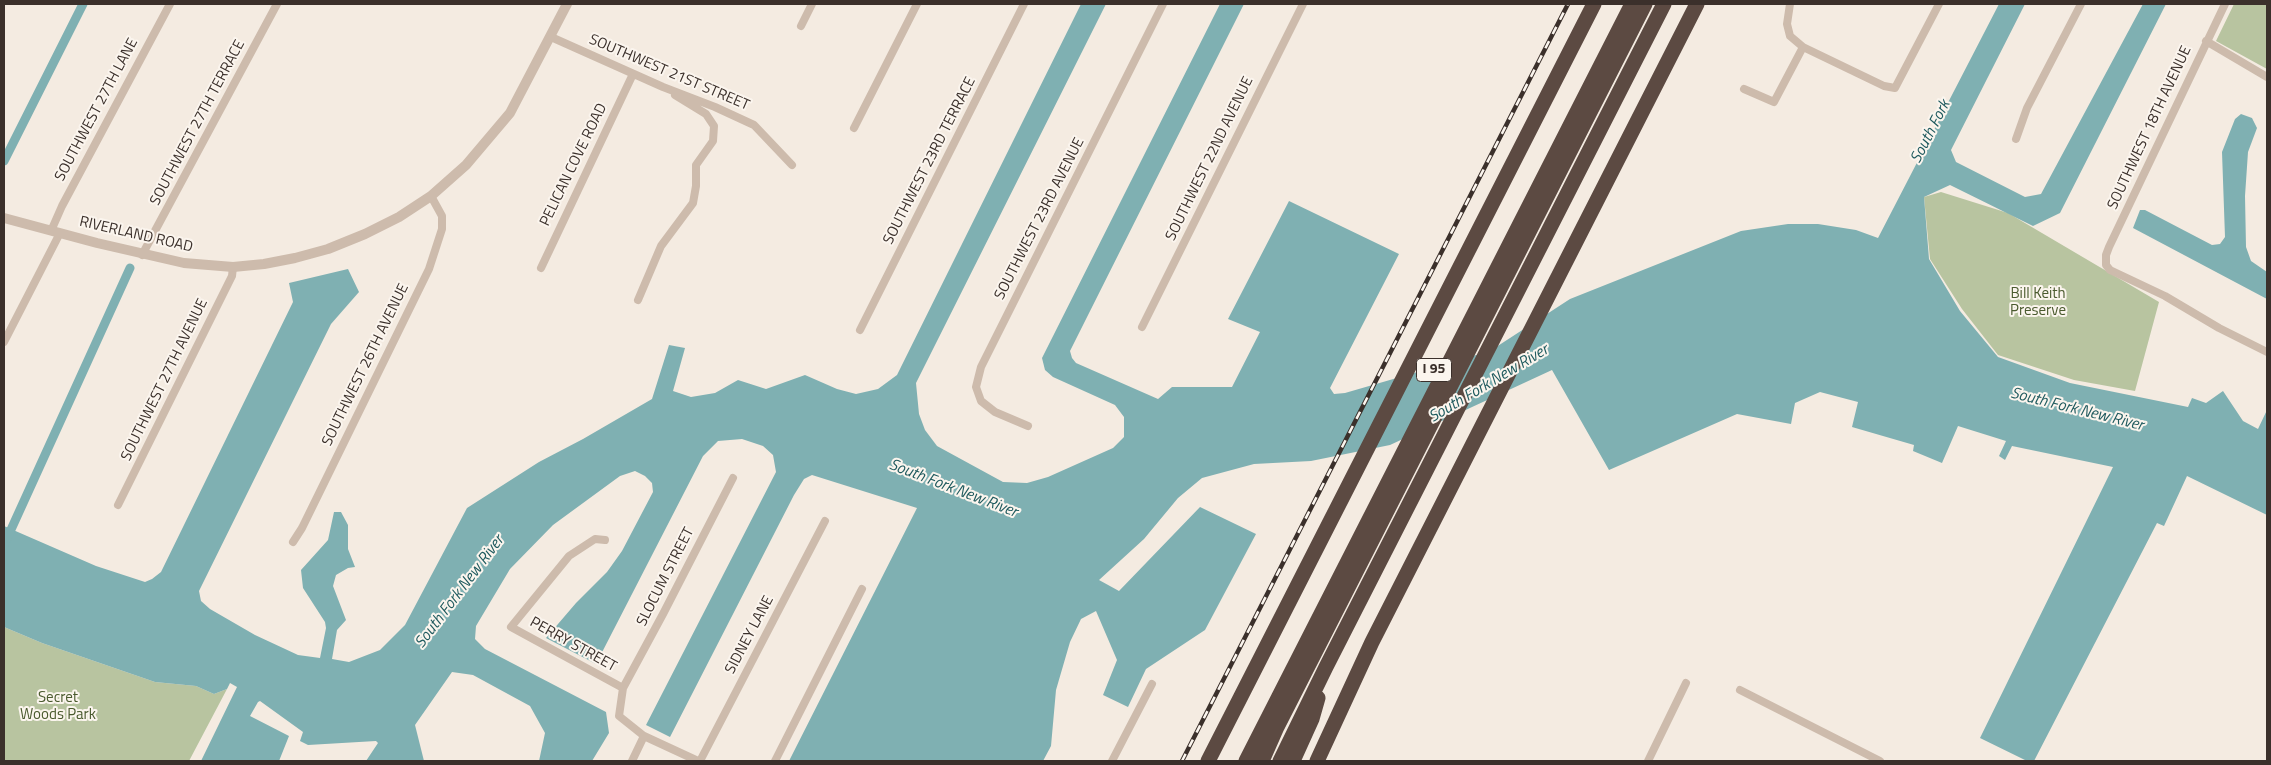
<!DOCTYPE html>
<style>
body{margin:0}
#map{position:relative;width:2271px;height:765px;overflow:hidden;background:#f4ebe1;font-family:"Titillium Web",sans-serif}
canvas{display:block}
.frame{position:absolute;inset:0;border:5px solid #3b302b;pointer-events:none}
</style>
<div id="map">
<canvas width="2271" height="765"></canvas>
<div class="frame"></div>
</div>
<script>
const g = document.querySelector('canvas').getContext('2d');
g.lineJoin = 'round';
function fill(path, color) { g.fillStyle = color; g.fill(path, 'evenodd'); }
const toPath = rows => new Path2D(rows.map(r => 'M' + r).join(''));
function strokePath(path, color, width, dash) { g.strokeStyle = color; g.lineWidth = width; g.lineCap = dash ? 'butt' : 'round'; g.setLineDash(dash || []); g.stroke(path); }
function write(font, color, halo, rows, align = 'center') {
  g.font = font + ' "Titillium Web",sans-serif'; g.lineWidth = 4; g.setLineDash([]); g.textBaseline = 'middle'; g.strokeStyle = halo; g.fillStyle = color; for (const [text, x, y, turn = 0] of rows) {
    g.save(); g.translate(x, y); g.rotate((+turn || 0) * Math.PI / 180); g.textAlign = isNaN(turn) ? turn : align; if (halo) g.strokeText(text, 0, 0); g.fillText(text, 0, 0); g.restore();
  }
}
fill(toPath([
 [2234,4,2267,4,2267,69,2216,41],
 [1941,192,2008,213,2159,302,2135,391,2074,380,1998,355,1962,309,1930,259,1924,197],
 [4,627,42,643,155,682,196,686,214,694,227,689,189,761,4,761]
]), '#b8c4a0');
fill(toPath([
 [1081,4,1106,4,916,383,919,414,925,430,937,446,1003,482,1027,483,1048,477,1113,448,1124,437,1124,417,1115,405,1053,377,1045,370,1042,358,1220,4,1244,4,1070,351,1072,358,1076,363,1158,399,1172,387,1232,387,1260,332,1228,319,1289,201,1399,254,1330,388,1334,394,1345,393,1490,351,1570,299,1741,231,1788,224,1818,224,1856,230,1878,238,1999,4,2025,4,1951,150,1956,162,2025,197,2041,194,2143,4,2166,4,2060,213,2033,226,1950,185,1924,197,1929,259,1960,311,1998,357,2070,383,2188,407,2192,398,2206,403,2223,391,2243,421,2258,429,2267,410,2267,515,2187,476,2164,526,2157,523,2034,761,2027,761,1980,738,2113,467,2012,446,2005,460,1999,456,2006,441,1958,426,1942,463,1913,451,1914,445,1852,427,1858,402,1820,392,1795,403,1791,424,1737,414,1609,470,1552,370,1390,445,1311,461,1254,464,1202,478,1178,498,1144,539,1099,580,1119,591,1200,507,1256,534,1205,630,1146,669,1128,707,1103,695,1117,660,1096,611,1081,619,1070,642,1056,690,1051,746,1043,761,789,761,917,508,812,475,804,479,794,495,670,737,646,725,776,472,773,455,763,446,742,439,718,441,703,456,596,664,546,638,576,603,607,572,622,551,653,492,652,483,645,476,635,471,620,476,553,525,510,569,476,626,475,639,485,649,606,712,609,733,592,761,539,761,545,733,530,706,473,675,452,672,415,725,424,761,366,761,378,743,376,741,308,745,300,741,303,732,260,701,258,702,250,716,289,736,279,761,201,761,237,687,230,683,227,689,214,694,196,686,155,682,42,643,4,627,4,526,96,566,145,582,152,579,161,572,293,302,289,283,348,269,359,292,331,324,199,591,201,601,210,609,255,635,298,655,320,658,326,628,325,622,303,588,301,570,328,540,334,512,341,512,348,525,348,549,355,567,348,568,336,575,333,586,346,620,337,630,332,659,349,662,380,650,405,625,467,508,539,462,583,439,652,399,669,345,685,348,673,391,691,397,715,393,738,380,766,389,805,375,837,389,856,394,878,389,897,375],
 [2241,114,2252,118,2257,128,2248,152,2245,196,2246,247,2251,261,2267,272,2267,299,2133,228,2140,210,2145,210,2212,245,2220,244,2225,237,2222,152,2235,119]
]), '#7fb0b2');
strokePath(toPath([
 [4,161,83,4],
 [4,545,130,268]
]), '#7fb0b2', 9);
strokePath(toPath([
 [1790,4,1787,24,1790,36,1803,47,1884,86,1895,88,1939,4],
 [2225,4,2109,247,2106,255,2106,265,2110,270,2165,296,2219,328,2267,352],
 [801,26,812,4],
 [551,37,663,87,715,107,754,125,792,165],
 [2206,41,2267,77],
 [1744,89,1774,102,1803,47],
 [854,128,917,4],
 [2016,139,2027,108,2081,4],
 [51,231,62,206,170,4],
 [142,255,277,4],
 [541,268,633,74],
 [638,300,661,246,693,203,696,186,696,165,713,141,714,126,706,114,675,95],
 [1142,327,1303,4],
 [860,330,1024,4],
 [4,342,60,233],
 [1028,426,995,412,981,401,976,387,981,367,1163,4],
 [118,505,232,276,233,267],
 [605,540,595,539,569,556,511,627,623,688,619,716,644,736,698,761],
 [293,542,302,528,429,269,442,229,442,216,431,196],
 [623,688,663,614,733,478],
 [1740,690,1880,761],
 [632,761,644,736],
 [700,761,825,521],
 [775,761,862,589],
 [1112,761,1152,684],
 [1648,761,1686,683]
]), '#cdbbac', 8);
strokePath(toPath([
 [4,218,97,243,184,263,233,267,264,264,295,258,328,249,365,234,399,217,431,196,466,165,510,113,567,4]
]), '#cdbbac', 10);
strokePath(toPath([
 [1208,761,1594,4],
 [1246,761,1632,4],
 [1262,761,1277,727,1645,4],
 [1280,761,1326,667,1664,4],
 [1293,761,1312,719,1318,698],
 [1317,761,1372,642,1697,4]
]), '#5c4a42', 15);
const rail = toPath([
 [1182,761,1568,4]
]);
strokePath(rail, '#3b302b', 4.5);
strokePath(rail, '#fbf5ee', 2.5, [8]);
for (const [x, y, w] of [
 [1434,370,35]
]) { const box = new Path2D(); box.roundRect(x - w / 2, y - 11.5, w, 23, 4); g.fillStyle = '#fbf5ee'; g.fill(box); strokePath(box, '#3b302b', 1); }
write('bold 14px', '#3b302b', null, [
 ["I 95",1434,370]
]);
write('15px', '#3b302b', '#fbf5ee', [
 ["SOUTHWEST 21ST STREET",669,73,23],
 ["SOUTHWEST 27TH LANE",97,110,-62],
 ["SOUTHWEST 27TH TERRACE",198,123,-62],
 ["SOUTHWEST 18TH AVENUE",2150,128,-65],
 ["SOUTHWEST 22ND AVENUE",1210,159,-64],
 ["SOUTHWEST 23RD TERRACE",930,161,-63],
 ["PELICAN COVE ROAD",574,165,-64],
 ["SOUTHWEST 23RD AVENUE",1040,219,-63],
 ["RIVERLAND ROAD",136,235,13],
 ["SOUTHWEST 26TH AVENUE",366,365,-64],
 ["SOUTHWEST 27TH AVENUE",165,380,-64],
 ["SLOCUM STREET",666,577,-63],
 ["SIDNEY LANE",750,635,-62],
 ["PERRY STREET",573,645,29]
]);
write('15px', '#4a5a2e', '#fbf5ee', [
 ["Bill Keith",2038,294],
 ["Preserve",2038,311],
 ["Secret",58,698],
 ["Woods Park",58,715]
]);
write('italic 16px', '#1f5a5e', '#fbf5ee', [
 ["South Fork",1931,132,-63],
 ["South Fork New River",1489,384,-31],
 ["South Fork New River",2077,410,14],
 ["South Fork New River",953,489,21],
 ["South Fork New River",460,592,-53]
]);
</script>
